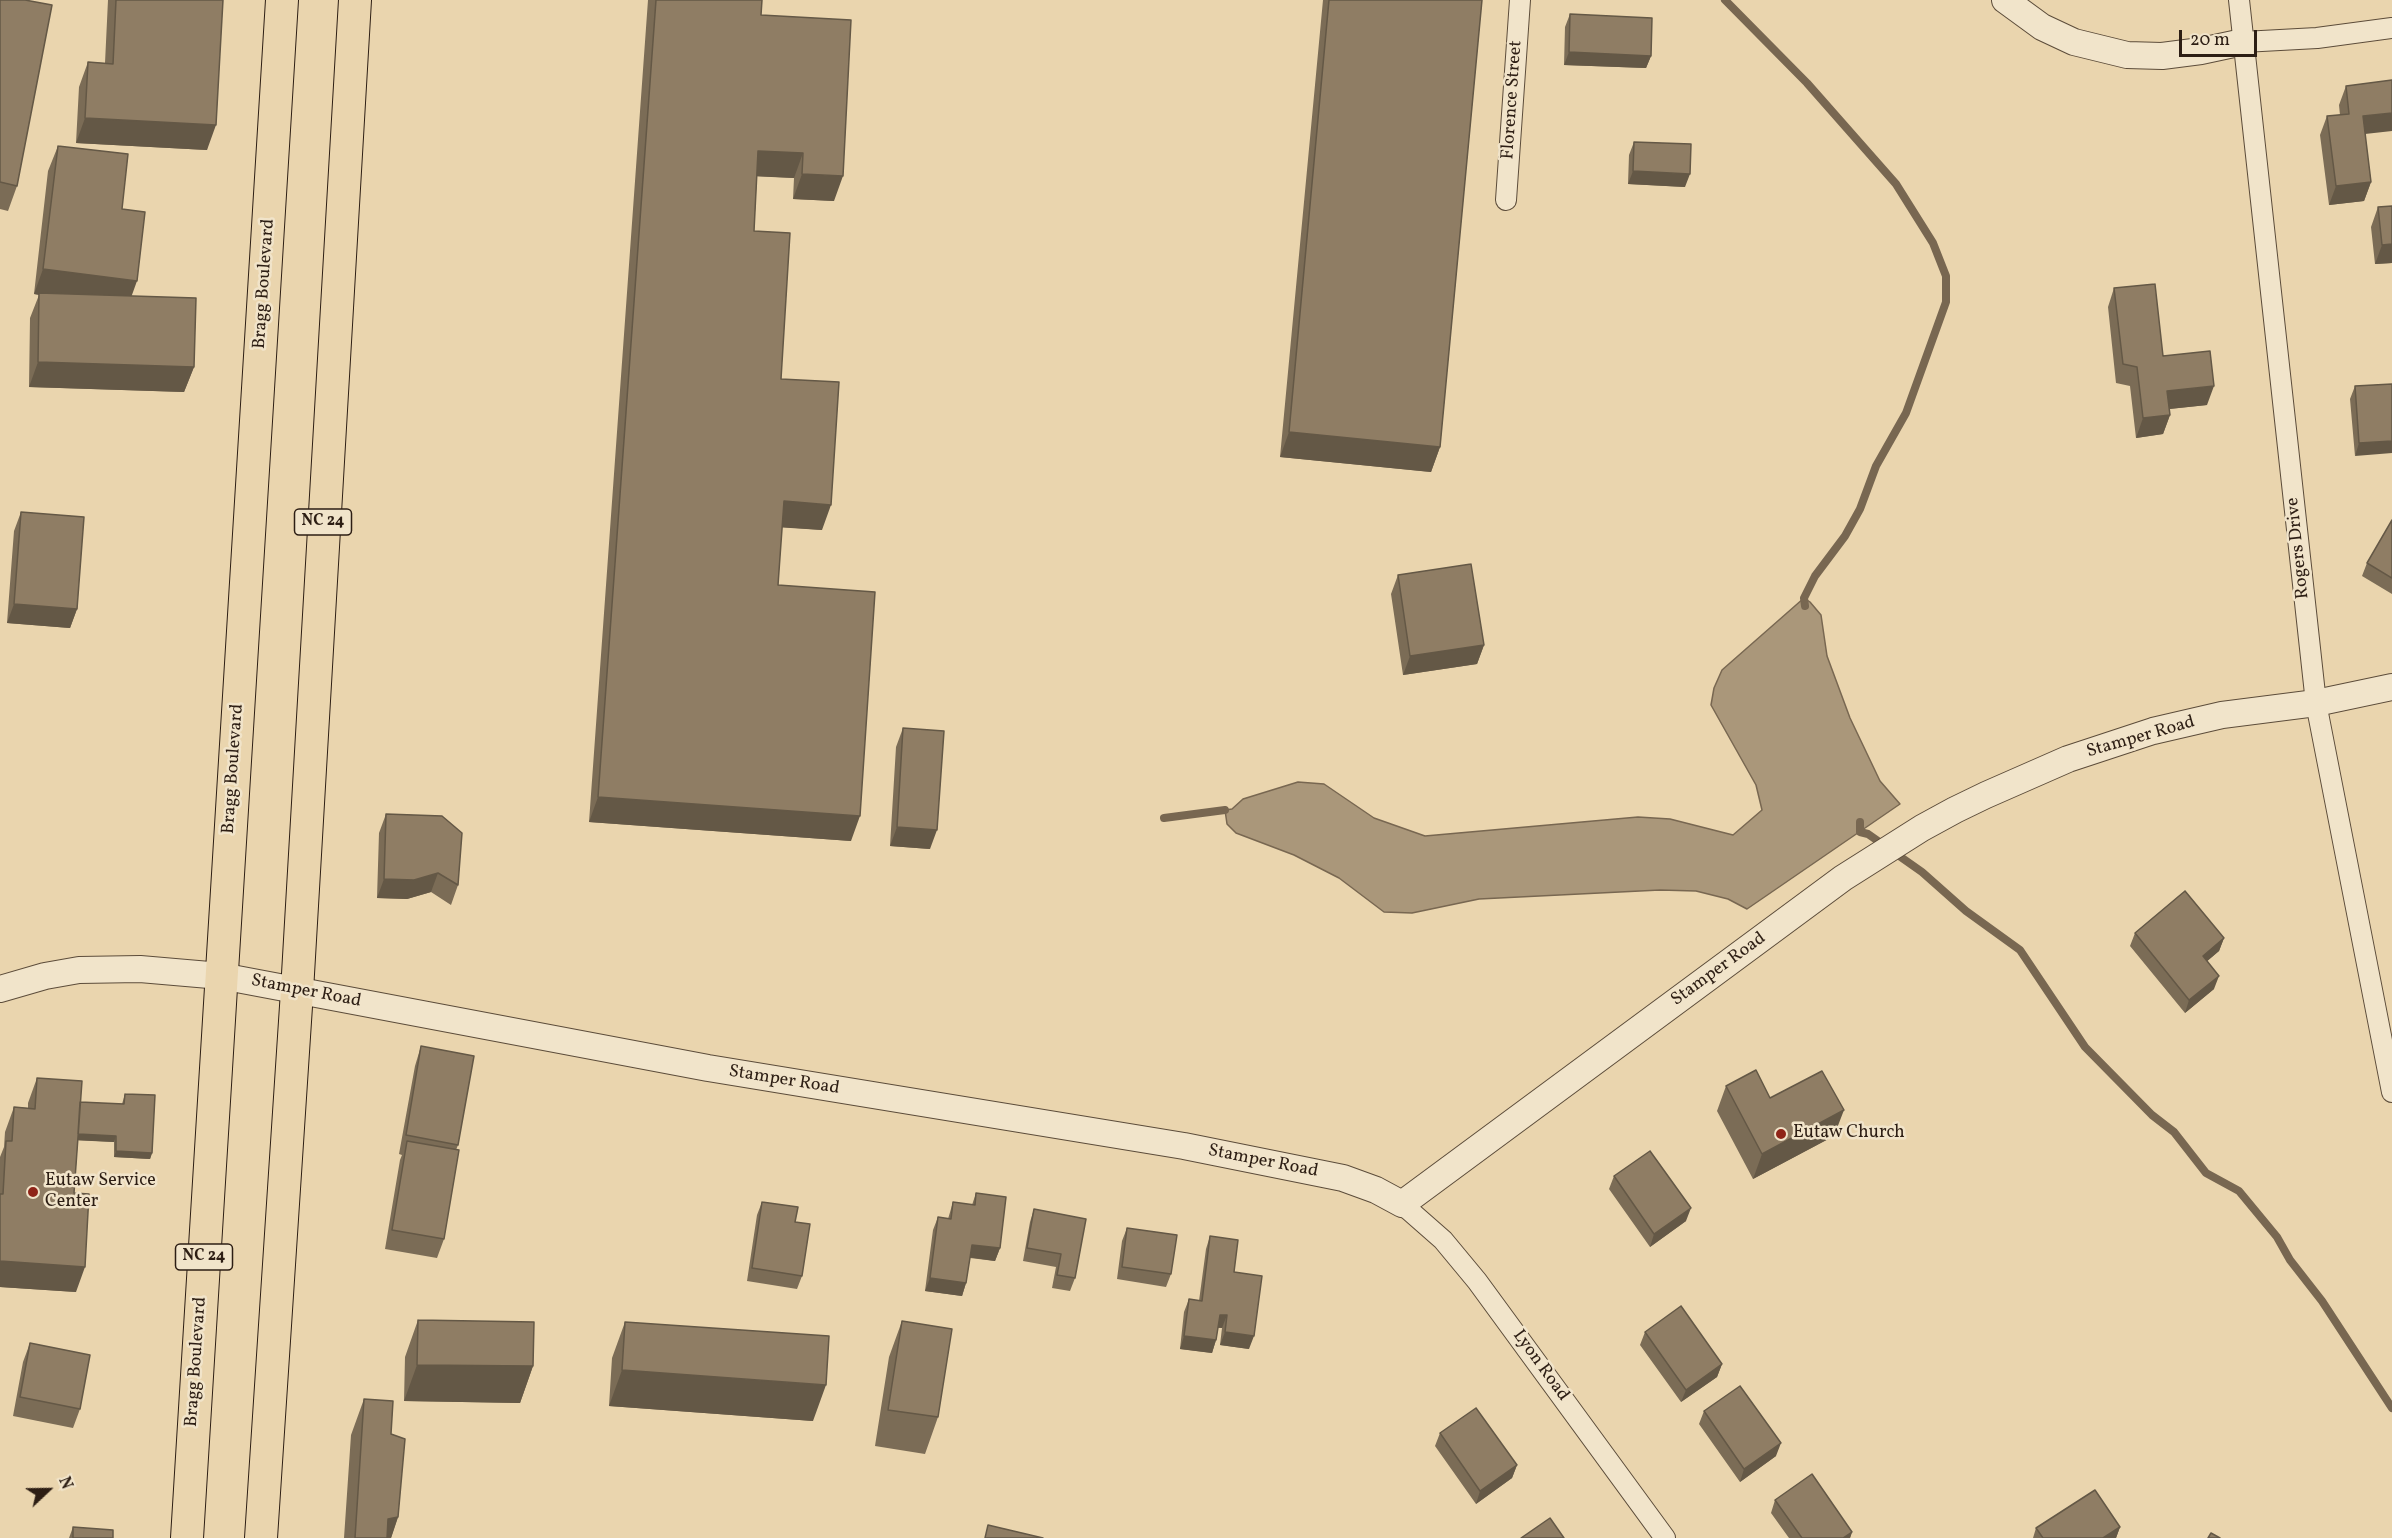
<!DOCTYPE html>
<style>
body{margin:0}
#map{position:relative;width:2392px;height:1538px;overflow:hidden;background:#ead5ae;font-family:Vollkorn,serif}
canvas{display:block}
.north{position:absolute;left:18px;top:1460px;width:60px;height:60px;-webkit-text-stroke:4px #f1e4ca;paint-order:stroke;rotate:68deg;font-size:16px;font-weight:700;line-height:24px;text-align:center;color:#2d1e14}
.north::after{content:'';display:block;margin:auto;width:21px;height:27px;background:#2d1e14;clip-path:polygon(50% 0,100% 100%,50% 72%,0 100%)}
.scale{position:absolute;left:2179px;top:30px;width:78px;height:27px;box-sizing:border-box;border:3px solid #2d1e14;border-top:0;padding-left:8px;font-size:18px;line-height:21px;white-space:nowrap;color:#2d1e14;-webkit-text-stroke:4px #f1e4ca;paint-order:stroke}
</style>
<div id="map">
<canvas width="2392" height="1538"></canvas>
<div class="north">N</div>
<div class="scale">20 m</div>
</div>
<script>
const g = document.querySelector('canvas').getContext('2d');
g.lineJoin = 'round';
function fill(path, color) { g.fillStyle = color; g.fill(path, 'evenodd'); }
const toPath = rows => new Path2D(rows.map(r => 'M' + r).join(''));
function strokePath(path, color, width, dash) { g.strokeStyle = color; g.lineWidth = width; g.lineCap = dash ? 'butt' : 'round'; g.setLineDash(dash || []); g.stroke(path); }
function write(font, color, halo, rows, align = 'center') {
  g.font = font + ' Vollkorn,serif'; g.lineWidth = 5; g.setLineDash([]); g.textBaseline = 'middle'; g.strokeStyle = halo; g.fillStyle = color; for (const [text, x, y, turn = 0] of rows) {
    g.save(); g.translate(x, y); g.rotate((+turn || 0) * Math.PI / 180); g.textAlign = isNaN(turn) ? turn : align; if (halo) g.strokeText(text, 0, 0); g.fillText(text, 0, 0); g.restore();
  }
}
const water = toPath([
 [1804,598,1810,602,1821,615,1827,656,1850,718,1880,781,1900,804,1747,909,1728,899,1696,891,1660,890,1479,899,1412,913,1384,912,1339,878,1294,855,1236,833,1227,824,1225,810,1232,809,1243,799,1298,782,1324,784,1374,818,1425,836,1638,817,1670,819,1733,835,1762,810,1756,785,1711,705,1714,688,1722,670,1804,598]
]);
fill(water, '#aa977a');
strokePath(water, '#786751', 1.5);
strokePath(toPath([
 [1725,0,1807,83,1896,184,1933,243,1946,276,1946,302,1906,413,1876,466,1860,509,1845,536,1815,576,1804,598,1805,606],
 [1164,818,1225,810],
 [1860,822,1860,832,1868,834,1922,872,1966,911,2020,950,2085,1047,2152,1115,2174,1132,2206,1173,2239,1191,2277,1237,2290,1260,2322,1301,2392,1408]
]), '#786751', 8);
const minor = toPath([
 [2239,0,2316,703,2392,1092],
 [2243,42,2317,38,2392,28],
 [1506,200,1520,0],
 [1402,1204,1443,1240,1477,1281,1665,1538]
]);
const tertiary = toPath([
 [2005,0,2042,27,2074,42,2127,55,2162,56,2201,51,2243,42],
 [0,989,45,976,79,970,140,969,221,976,708,1068,1184,1146,1343,1178,1376,1190,1402,1204,1843,878,1922,828,1955,810,1986,795,2068,759,2153,731,2222,715,2316,703,2392,687]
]);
const primary = toPath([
 [187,1538,282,0],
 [261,1538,297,991,355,0]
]);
strokePath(minor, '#5c4c3a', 22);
strokePath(tertiary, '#5c4c3a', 28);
strokePath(primary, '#2d1e14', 34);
strokePath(minor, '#f1e4ca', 20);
strokePath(tertiary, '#f1e4ca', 26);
strokePath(primary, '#ead5ae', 32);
fill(toPath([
 [0,0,17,186,8,211,0,209],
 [108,0,223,0,207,150,76,143,79,87,88,62,105,63],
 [648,0,762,0,761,15,834,201,793,199,794,178,757,176,754,231,781,379,822,530,782,527,778,585,851,841,589,822],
 [1323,0,1482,0,1440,447,1431,472,1280,457],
 [1570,14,1651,56,1646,68,1564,65,1565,27],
 [2346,86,2365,134,2371,182,2364,201,2329,205,2320,135,2327,116,2340,115,2339,105],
 [1634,142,1685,187,1628,184,1629,155],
 [58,146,122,209,131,296,194,367,184,392,29,387,30,318,39,295,34,294,48,171],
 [2392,206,2392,263,2375,264,2371,227,2378,207],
 [2114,288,2163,356,2207,405,2169,409,2170,415,2163,434,2136,438,2130,386,2116,383,2108,307],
 [2392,384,2355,456,2350,399,2355,386],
 [21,512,77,609,70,628,7,623,14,531],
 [2392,520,2392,594,2362,576,2367,563],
 [1398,575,1484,645,1477,664,1403,675,1391,594],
 [903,728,930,849,890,846,896,747],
 [386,814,458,885,451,905,431,892,407,899,377,898,379,833],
 [2135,933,2224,938,2219,951,2207,961,2214,989,2185,1013,2130,946],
 [421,1046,458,1145,456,1150,444,1239,437,1258,385,1249,400,1160,402,1155,399,1154,415,1066],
 [37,1078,80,1102,122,1104,125,1094,152,1153,150,1159,114,1157,114,1142,78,1140,74,1193,76,1292,0,1287,0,1157,4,1147,5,1132,14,1107,28,1108,28,1103],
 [1726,1086,1770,1098,1834,1136,1753,1179,1717,1111],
 [1614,1176,1686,1221,1650,1247,1609,1189],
 [976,1193,1000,1248,995,1261,970,1258,966,1283,962,1296,925,1291,933,1230,938,1217,948,1219,953,1202,972,1205],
 [762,1202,795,1222,802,1276,797,1289,747,1281,757,1215],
 [1034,1209,1075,1278,1070,1291,1052,1288,1056,1267,1023,1261,1030,1222],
 [1127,1228,1171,1274,1166,1287,1117,1279,1122,1241],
 [1210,1236,1234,1272,1249,1349,1220,1345,1222,1328,1218,1328,1216,1340,1212,1353,1180,1349,1184,1312,1189,1299,1199,1301,1206,1249],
 [418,1320,533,1366,520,1403,404,1401,405,1357],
 [902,1321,938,1417,925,1454,875,1446,889,1357],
 [625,1322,813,1421,609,1406,612,1358],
 [1645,1332,1722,1364,1717,1377,1681,1402,1640,1345],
 [30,1343,80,1409,73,1428,13,1416,23,1362],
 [364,1399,391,1434,398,1517,391,1538,344,1538,351,1435],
 [1704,1411,1776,1456,1740,1482,1699,1424],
 [1440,1433,1517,1465,1512,1478,1476,1504,1435,1446],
 [1775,1500,1852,1532,1850,1538,1789,1538,1771,1513],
 [73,1527,113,1538,69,1538],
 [2120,1527,2116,1538,2033,1538,2036,1528]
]), '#7b6c56');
fill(toPath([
 [1569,52,1651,56,1646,68,1564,65],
 [2392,113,2392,131,2356,135,2363,116],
 [85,118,216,125,207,150,76,143],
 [758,151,803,153,794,178,749,176],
 [1633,171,1690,174,1685,187,1628,184],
 [802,174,843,176,834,201,793,199],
 [2371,182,2364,201,2329,205,2336,186],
 [2392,244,2392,263,2375,264,2382,245],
 [43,269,137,281,128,306,34,294],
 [38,362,194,367,184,392,29,387],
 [2214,386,2207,405,2160,410,2167,391],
 [2170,415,2163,434,2136,438,2143,418],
 [1289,432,1440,447,1431,472,1280,457],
 [2392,441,2392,453,2355,456,2359,443],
 [784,501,831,505,822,530,775,527],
 [14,604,77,609,70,628,7,623],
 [1484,645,1477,664,1403,675,1410,656],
 [598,797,860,816,851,841,589,822],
 [897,827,937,830,930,849,890,846],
 [438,873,431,892,407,899,377,898,384,879],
 [2224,938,2219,951,2198,969,2203,956],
 [2219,976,2214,989,2185,1013,2189,1000],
 [1844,1110,1834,1136,1753,1179,1762,1154],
 [72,1133,116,1136,114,1142,70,1140],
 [116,1151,152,1153,150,1159,114,1157],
 [1691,1208,1686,1221,1650,1247,1654,1234],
 [972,1245,1000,1248,995,1261,967,1257],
 [0,1261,85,1267,76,1292,0,1287],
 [930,1278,966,1283,962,1296,925,1291],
 [1220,1315,1227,1315,1222,1328,1215,1327],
 [1225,1332,1254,1336,1249,1349,1220,1345],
 [1184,1336,1216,1340,1212,1353,1180,1349],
 [1722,1364,1717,1377,1681,1402,1686,1390],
 [417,1365,533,1366,520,1403,404,1401],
 [622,1370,826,1385,813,1421,609,1406],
 [1781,1443,1776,1456,1740,1482,1744,1469],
 [1517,1465,1512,1478,1476,1504,1480,1491],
 [398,1517,391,1538,381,1538,388,1519],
 [2120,1527,2116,1538,2103,1538],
 [1852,1532,1850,1538,1843,1538]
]), '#645846');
const building = toPath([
 [0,0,25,0,52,5,17,186,0,182,0,0],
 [116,0,223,0,216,125,85,118,88,62,113,64,116,0],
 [656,0,762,0,761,15,851,20,843,176,802,174,803,153,758,151,754,231,790,233,781,379,839,382,831,505,784,501,778,585,875,592,860,816,598,797,656,0],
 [1329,0,1482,0,1440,447,1289,432,1329,0],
 [1570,14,1652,18,1651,56,1569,52,1570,14],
 [2392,80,2392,113,2363,116,2371,182,2336,186,2327,116,2349,114,2346,86,2392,80],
 [1634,142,1691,144,1690,174,1633,171,1634,142],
 [58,146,128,154,122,209,145,212,137,281,43,269,58,146],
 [2392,206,2392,244,2382,245,2378,207,2392,206],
 [2155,284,2163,356,2210,351,2214,386,2167,391,2170,415,2143,418,2137,367,2123,364,2114,288,2155,284],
 [39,293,196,298,194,367,38,362,39,293],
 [2392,384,2392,441,2359,443,2355,386,2392,384],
 [21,512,84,517,77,609,14,604,21,512],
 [2392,520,2392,578,2367,563,2392,520],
 [1471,564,1484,645,1410,656,1398,575,1471,564],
 [903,728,944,731,937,830,897,827,903,728],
 [386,814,442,816,462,833,458,885,438,873,414,880,384,879,386,814],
 [2185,891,2224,938,2203,956,2219,976,2189,1000,2135,933,2185,891],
 [421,1046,474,1056,458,1145,406,1135,421,1046],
 [1756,1070,1770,1098,1822,1071,1844,1110,1762,1154,1726,1086,1756,1070],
 [37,1078,82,1081,74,1193,89,1194,85,1267,0,1261,0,1194,3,1194,6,1141,12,1141,14,1107,35,1109,37,1078],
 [125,1094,155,1095,152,1153,116,1151,116,1136,78,1134,80,1102,124,1104,125,1094],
 [407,1141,459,1150,444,1239,392,1230,407,1141],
 [1650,1151,1691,1208,1654,1234,1614,1176,1650,1151],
 [976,1193,1006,1197,1000,1248,972,1245,966,1283,930,1278,938,1217,951,1219,953,1202,975,1205,976,1193],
 [762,1202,798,1207,795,1222,810,1224,802,1276,752,1268,762,1202],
 [1034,1209,1086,1219,1075,1278,1057,1275,1061,1254,1027,1248,1034,1209],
 [1127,1228,1177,1235,1171,1274,1122,1267,1127,1228],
 [1210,1236,1238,1240,1234,1272,1262,1276,1254,1336,1225,1332,1227,1315,1220,1315,1216,1340,1184,1336,1189,1299,1202,1301,1210,1236],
 [1681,1306,1722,1364,1686,1390,1645,1332,1681,1306],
 [418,1320,534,1322,533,1366,417,1365,418,1320],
 [902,1321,952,1329,938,1417,888,1410,902,1321],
 [625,1322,829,1336,826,1385,622,1370,625,1322],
 [30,1343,90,1355,80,1409,20,1397,30,1343],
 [1740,1386,1781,1443,1744,1469,1704,1411,1740,1386],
 [364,1399,393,1401,391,1434,405,1439,398,1517,388,1519,387,1538,355,1538,364,1399],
 [1476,1408,1517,1465,1480,1491,1440,1433,1476,1408],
 [1812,1474,1852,1532,1843,1538,1802,1538,1775,1500,1812,1474],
 [2095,1490,2120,1527,2103,1538,2043,1538,2036,1528,2095,1490],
 [1550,1518,1564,1538,1521,1538,1550,1518],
 [988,1525,1043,1538,985,1538,988,1525],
 [73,1527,113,1530,113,1538,73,1538,73,1527],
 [2211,1533,2220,1538,2208,1538,2211,1533]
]);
fill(building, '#8f7d64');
strokePath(building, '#645846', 1.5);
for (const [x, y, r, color] of [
 [1781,1134,6,"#8f2418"],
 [33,1192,6,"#8f2418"]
]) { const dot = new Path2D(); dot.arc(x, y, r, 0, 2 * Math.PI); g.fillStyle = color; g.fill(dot); strokePath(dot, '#f1e4ca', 2); }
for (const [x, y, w] of [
 [323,522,57],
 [204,1257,57]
]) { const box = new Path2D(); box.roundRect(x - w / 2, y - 13, w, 26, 4.5); g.fillStyle = '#f1e4ca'; g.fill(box); strokePath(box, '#2d1e14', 1.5); }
write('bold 16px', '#2d1e14', null, [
 ["NC 24",323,522],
 ["NC 24",204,1257]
]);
write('18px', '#2d1e14', '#f1e4ca', [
 ["Florence Street",1513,100,-86],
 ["Bragg Boulevard",265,284,-86],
 ["Rogers Drive",2299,548,-96],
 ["Stamper Road",2141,738,-16],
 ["Bragg Boulevard",234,769,-86],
 ["Stamper Road",1719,970,-36],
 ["Stamper Road",306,992,11],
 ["Stamper Road",784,1081,9],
 ["Stamper Road",1263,1162,11],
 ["Bragg Boulevard",197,1362,-86],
 ["Lyon Road",1540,1366,54]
]);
write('18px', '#2d1e14', '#f1e4ca', [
 ["Eutaw Church",1793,1134],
 ["Eutaw Service",45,1182],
 ["Center",45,1203]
], 'left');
</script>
